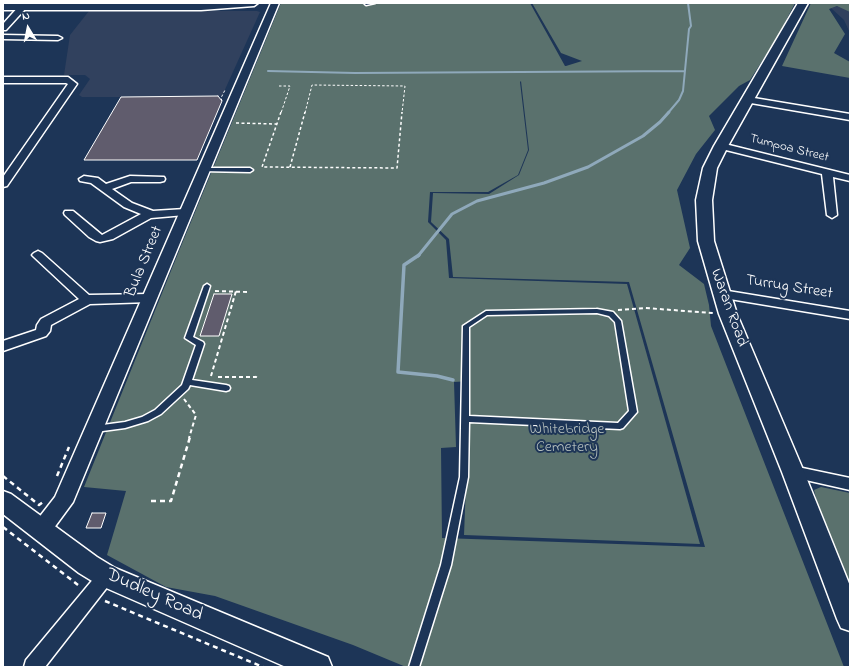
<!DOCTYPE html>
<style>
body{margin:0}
#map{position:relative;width:853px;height:670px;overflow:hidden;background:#1d3557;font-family:"Indie Flower",sans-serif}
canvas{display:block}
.frame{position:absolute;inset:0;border:4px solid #fff;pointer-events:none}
.north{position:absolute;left:8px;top:8px;width:40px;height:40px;-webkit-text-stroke:3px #1d3557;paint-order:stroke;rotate:350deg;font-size:11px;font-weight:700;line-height:16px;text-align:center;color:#fff}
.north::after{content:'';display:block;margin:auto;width:14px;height:18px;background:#fff;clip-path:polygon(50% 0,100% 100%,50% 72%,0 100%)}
</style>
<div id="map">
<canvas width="853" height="670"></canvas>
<div class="frame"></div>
<div class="north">N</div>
</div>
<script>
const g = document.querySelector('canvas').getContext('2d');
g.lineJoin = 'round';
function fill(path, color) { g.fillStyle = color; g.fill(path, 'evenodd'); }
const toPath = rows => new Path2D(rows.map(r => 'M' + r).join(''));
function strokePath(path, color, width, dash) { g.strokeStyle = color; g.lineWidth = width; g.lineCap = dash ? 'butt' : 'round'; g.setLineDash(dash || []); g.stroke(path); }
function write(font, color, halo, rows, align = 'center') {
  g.font = font + ' "Indie Flower",sans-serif'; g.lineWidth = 4; g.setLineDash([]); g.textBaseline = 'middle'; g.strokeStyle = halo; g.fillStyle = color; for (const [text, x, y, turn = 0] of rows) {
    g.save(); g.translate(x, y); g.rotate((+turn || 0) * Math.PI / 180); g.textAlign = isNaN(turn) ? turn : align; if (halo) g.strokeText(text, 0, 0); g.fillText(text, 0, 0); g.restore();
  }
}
fill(toPath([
 [850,3,850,33,844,20,831,8],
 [89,11,257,11,260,12,223,94,218,97,82,97,79,95,90,79,85,75,64,75,70,35]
]), '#31415e');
fill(toPath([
 [281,3,530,3,565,66,520,65,566,66,582,61,561,53,532,3,795,3,778,36,750,80,739,86,709,116,715,130,696,154,677,190,690,248,679,265,704,284,709,305,711,326,844,667,406,667,353,645,215,596,166,587,107,555,126,491,84,487,179,251],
 [521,81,529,150,519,175,489,194,433,193,431,222,449,239,453,277,629,282,705,547,442,538,441,448,456,447,454,382,470,381,464,535,700,544,627,284,449,278,446,240,428,222,430,192,488,192,518,175,528,150,520,82],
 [811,3,850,4,850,12,837,6,829,9,845,34,834,53,850,62,850,78,782,66],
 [821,487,850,493,850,585,818,506,814,490]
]), '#5a716d');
strokePath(toPath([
 [268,71,355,73,685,71],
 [668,113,679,100,683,91,689,29,691,26,688,3]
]), '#8fa9bb', 2);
strokePath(toPath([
 [418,256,452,214,477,201,544,183,588,167,643,136,660,122,669,112]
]), '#8fa9bb', 3);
strokePath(toPath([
 [419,255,404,265,398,372,437,376,453,380]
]), '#8fa9bb', 3.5);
const building = toPath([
 [218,96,222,101,197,160,84,160,121,97,218,96],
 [214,294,232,294,219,336,200,336,214,294],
 [92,513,106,513,101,528,86,528,92,513]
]);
fill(building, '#605c6d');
strokePath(building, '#fff', 1);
const service = toPath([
 [364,3,375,3,366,5,364,3],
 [203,168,250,168,253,170,250,172,201,171,200,170,203,168],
 [207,284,210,286,193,337,203,342,204,344,192,380,226,385,229,386,230,388,229,390,226,391,190,385,188,389,161,414,148,421,125,428,95,432,92,431,91,429,92,427,95,426,125,422,142,417,155,410,182,385,196,345,185,338,204,286,207,284],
 [597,309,613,312,621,321,637,412,623,428,620,429,469,422,468,477,451,565,419,667,409,667,441,565,460,477,463,326,486,311,597,309],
 [597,313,609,316,615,322,629,411,618,423,469,416,469,327,487,315,597,313]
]);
const minor = toPath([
 [20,5,26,5,27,7,6,30,3,30,3,24,20,5],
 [3,35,58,36,62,38,58,40,3,39,3,35],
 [3,77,68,77,77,84,7,186,3,187,3,177,68,84,66,83,3,83,3,77],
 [748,97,850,114,850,120,745,102,744,100,748,97],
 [721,143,850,175,850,181,833,177,837,215,832,218,827,215,822,174,718,148,716,146,721,143],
 [84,176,98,178,106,184,130,176,164,177,165,179,164,181,160,182,131,182,112,189,132,203,153,211,185,209,190,212,185,215,151,218,113,239,100,242,96,241,89,237,65,215,64,213,65,211,73,211,102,235,141,214,124,207,91,183,80,181,79,179,84,176],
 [38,251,42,253,89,295,150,294,154,295,156,298,154,301,150,302,90,304,51,325,50,331,46,336,3,351,3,341,36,330,37,325,41,319,79,299,34,257,32,255,34,253,38,251],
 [722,290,850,311,850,319,718,297,716,294,718,291,722,290],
 [793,466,850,478,850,490,788,476,785,472,788,468,793,466],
 [106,568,112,571,115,576,112,581,45,667,24,667,26,660,100,571,106,568]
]);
const tertiary = toPath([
 [218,3,258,3,254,6,201,10,3,10,3,4,201,4,218,3],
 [271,3,279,3,73,502,48,536,41,539,34,536,31,530,34,524,55,497,271,3]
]);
const secondary = toPath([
 [798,3,808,3,728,146,717,168,712,200,714,241,737,314,804,472,850,586,850,631,841,628,837,619,782,472,719,314,698,241,696,200,703,168,714,146,798,3],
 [3,491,11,494,97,557,115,568,328,657,332,667,286,667,97,584,79,573,3,514,3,491]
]);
strokePath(service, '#fff', 3);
strokePath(minor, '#fff', 3);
strokePath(tertiary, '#fff', 3);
strokePath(secondary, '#fff', 3);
strokePath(toPath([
 [279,86,290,86,281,113],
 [222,101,221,98,225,90],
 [305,113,312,85,405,86,402,113]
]), '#fff', 1, [2.5, 2]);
strokePath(toPath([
 [281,112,262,167,397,168,402,112],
 [236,123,277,124],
 [290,167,305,112]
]), '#fff', 1.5, [3, 2.5]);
strokePath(toPath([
 [215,291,247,292],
 [618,310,645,308,713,313],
 [211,376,236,291],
 [218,377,256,377,257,375],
 [184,399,196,415,189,438]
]), '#fff', 2, [4, 3]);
strokePath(toPath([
 [3,476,39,505,43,502],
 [57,476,69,447],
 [151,501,171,501,190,437],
 [3,527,78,585],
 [105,601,263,667]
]), '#fff', 2.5, [5, 4]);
fill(service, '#1d3557');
fill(minor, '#1d3557');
fill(tertiary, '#1d3557');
fill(secondary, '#1d3557');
write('13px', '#fff', '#1d3557', [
 ["Tumpoa Street",789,149,14]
]);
write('16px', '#fff', '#1d3557', [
 ["Bula Street",145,262,-68],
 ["Turrug Street",789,288,9],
 ["Waran Road",728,308,70]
]);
write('16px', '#b5bfbd', '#1d3557', [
 ["Whitebridge",567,430],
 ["Cemetery",567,448]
]);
write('19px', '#fff', '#1d3557', [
 ["Dudley Road",154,596,24]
]);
</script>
